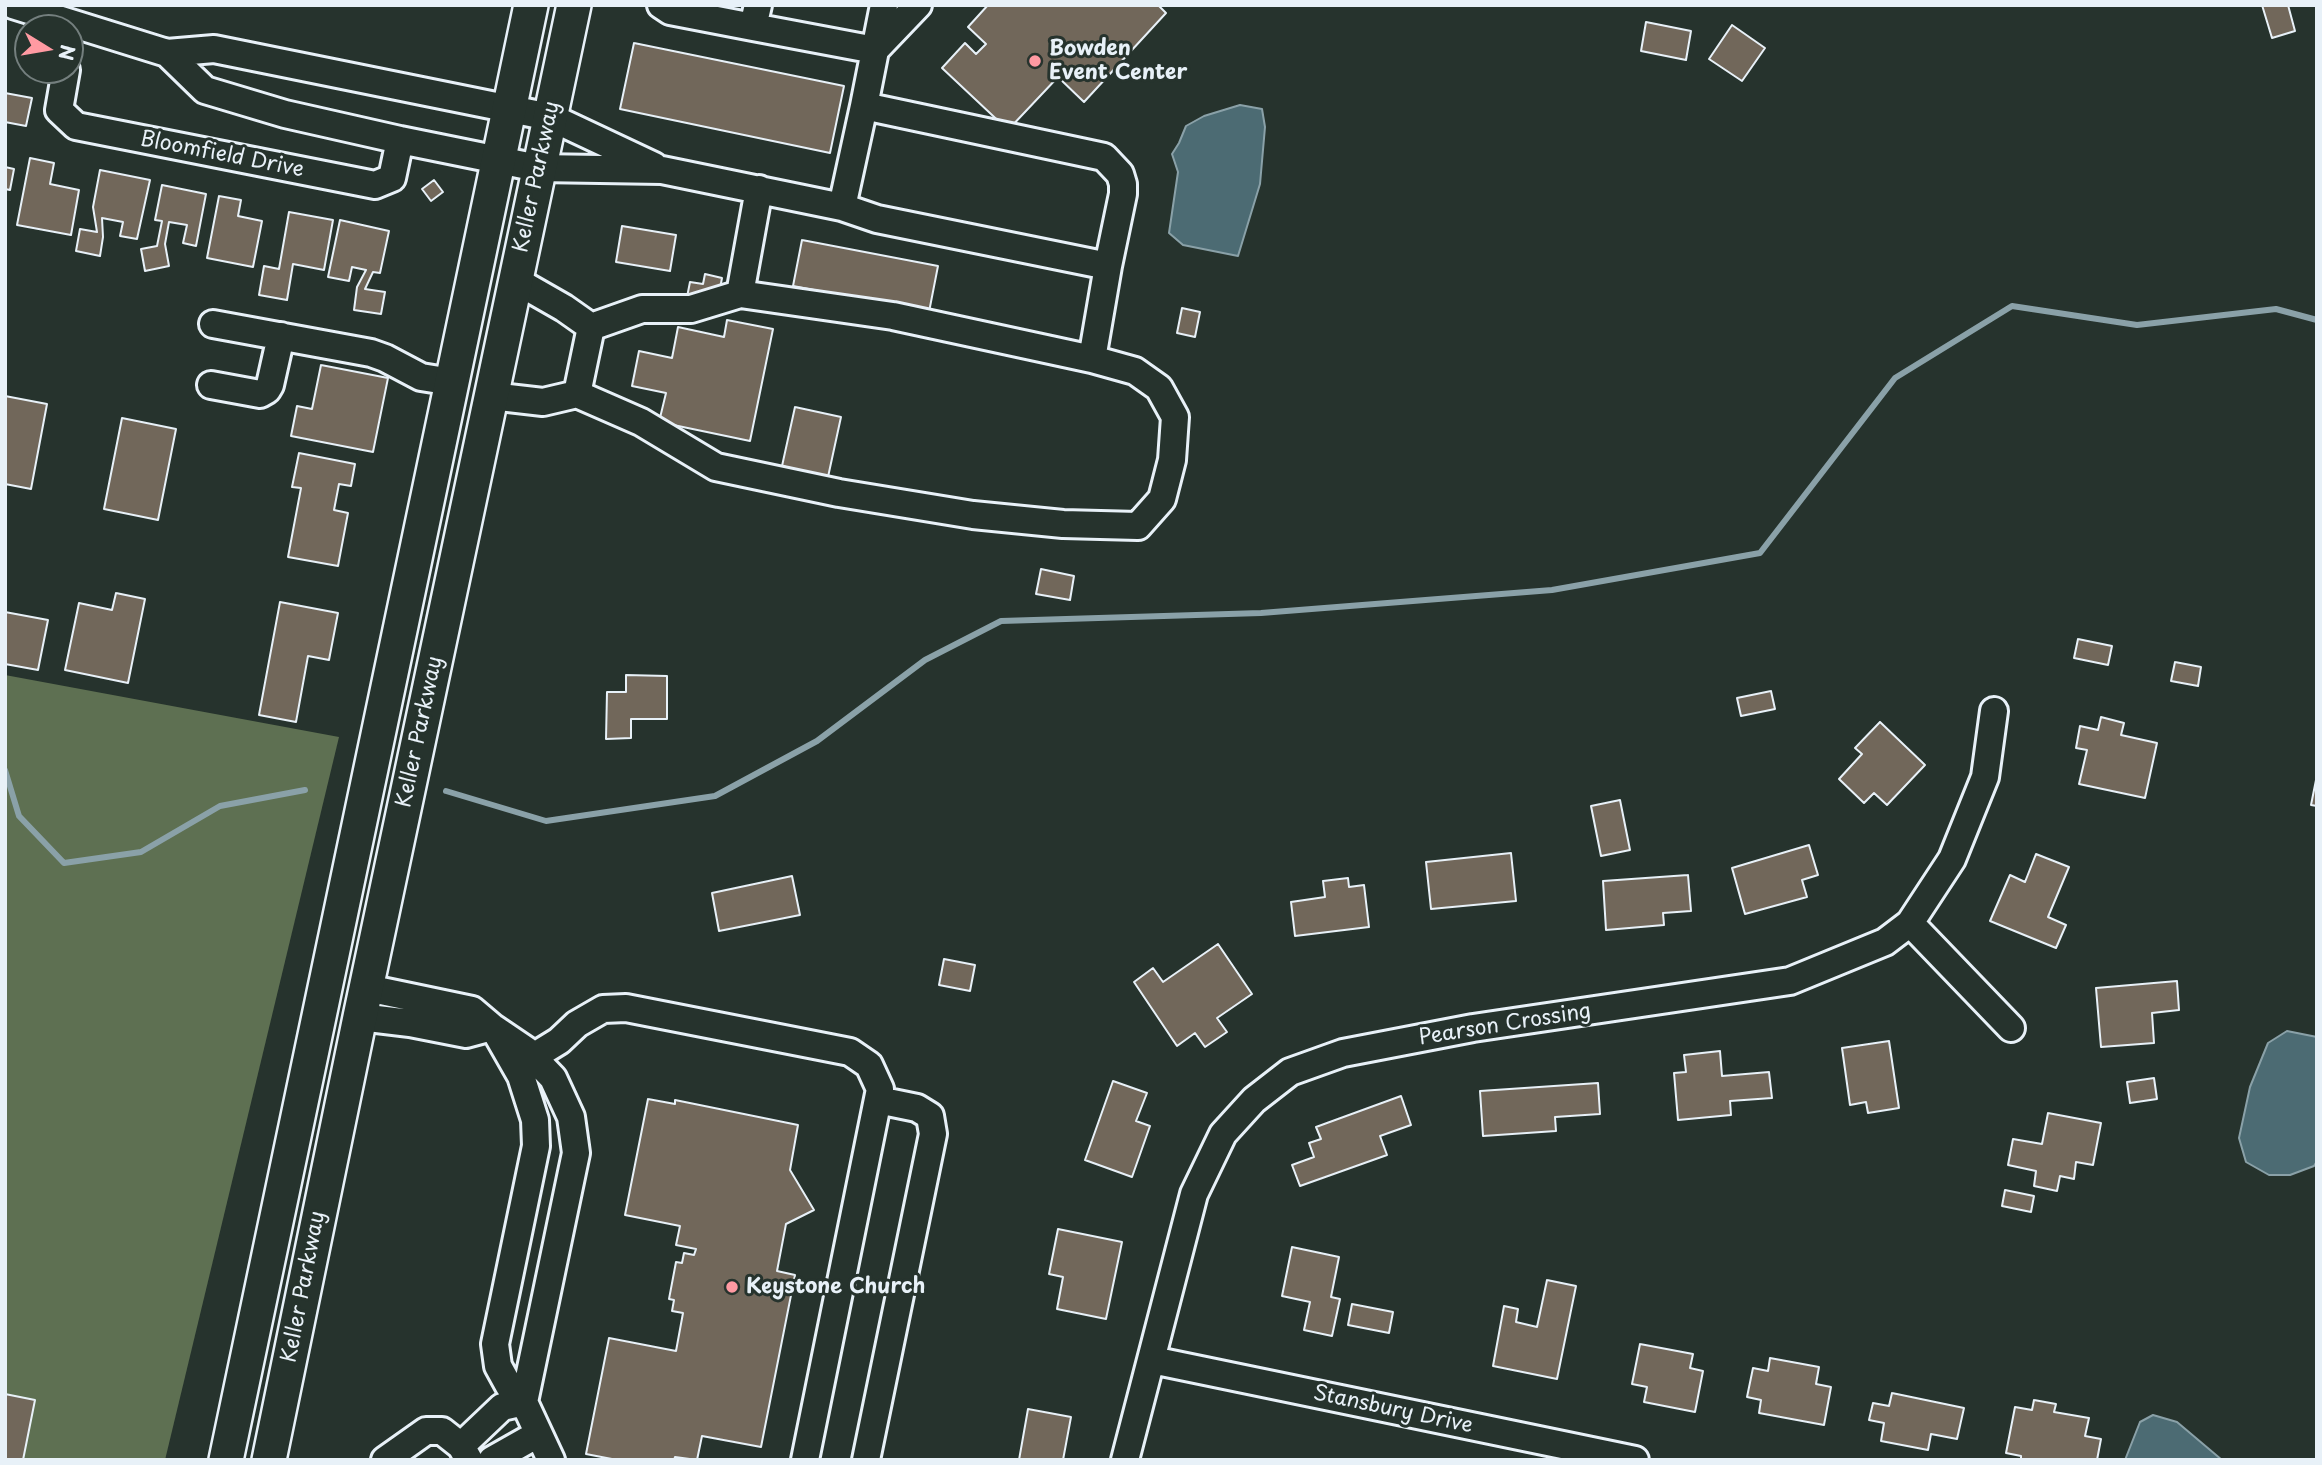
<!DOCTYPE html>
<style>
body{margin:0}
#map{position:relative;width:2322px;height:1465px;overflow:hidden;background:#26332d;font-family:"Playpen Sans",sans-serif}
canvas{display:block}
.frame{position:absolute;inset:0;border:7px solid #e8f1f8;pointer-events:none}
.north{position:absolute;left:14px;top:14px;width:70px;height:70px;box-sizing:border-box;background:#26332d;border:2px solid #747f7e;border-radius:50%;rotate:101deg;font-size:19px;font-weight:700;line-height:28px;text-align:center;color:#e8f1f8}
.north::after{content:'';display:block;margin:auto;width:24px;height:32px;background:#ff9aa2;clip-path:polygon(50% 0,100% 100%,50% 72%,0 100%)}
</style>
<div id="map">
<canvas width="2322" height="1465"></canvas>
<div class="frame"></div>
<div class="north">N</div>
</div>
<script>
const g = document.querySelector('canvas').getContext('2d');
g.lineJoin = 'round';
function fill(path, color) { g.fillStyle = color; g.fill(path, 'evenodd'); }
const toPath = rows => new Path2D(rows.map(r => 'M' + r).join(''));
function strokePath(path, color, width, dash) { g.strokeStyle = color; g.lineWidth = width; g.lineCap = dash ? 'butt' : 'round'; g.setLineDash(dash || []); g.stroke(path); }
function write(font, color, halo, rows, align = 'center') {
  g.font = font + ' "Playpen Sans",sans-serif'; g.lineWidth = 6; g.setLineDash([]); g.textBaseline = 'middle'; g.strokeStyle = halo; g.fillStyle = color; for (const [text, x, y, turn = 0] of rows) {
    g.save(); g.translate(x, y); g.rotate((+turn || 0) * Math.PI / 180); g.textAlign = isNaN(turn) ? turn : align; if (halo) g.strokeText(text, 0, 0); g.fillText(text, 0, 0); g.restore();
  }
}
fill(toPath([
 [5,675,339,737,165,1460,5,1460]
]), '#5e7052');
const water = toPath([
 [1240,105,1262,109,1265,127,1260,184,1238,256,1183,245,1169,233,1178,172,1172,154,1179,143,1186,126,1204,116,1240,105],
 [2287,1031,2317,1037,2317,1161,2314,1166,2290,1175,2269,1175,2246,1162,2239,1138,2250,1087,2268,1043,2287,1031],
 [2153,1415,2177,1422,2222,1460,2125,1460,2140,1422,2153,1415]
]);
fill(water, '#4c6b73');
strokePath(water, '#8aa1a8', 2);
strokePath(toPath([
 [5,770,19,816,64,863,141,852,220,806,305,790],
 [446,791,546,821,715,796,817,741,925,660,1001,621,1261,613,1552,590,1760,553,1895,378,2012,306,2137,325,2276,309,2317,320]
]), '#8aa1a8', 6);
const building = toPath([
 [988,5,1158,5,1166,13,1084,102,1058,77,1008,130,942,68,965,43,976,54,986,44,968,27,988,5],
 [2262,5,2288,5,2295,31,2272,38,2262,5],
 [1646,22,1691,31,1686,60,1641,51,1646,22],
 [1732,25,1765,48,1742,81,1709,59,1732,25],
 [634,43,844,86,830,153,620,109,634,43],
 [5,93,32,98,26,126,5,122,5,93],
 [30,158,54,163,50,184,79,190,71,235,17,225,30,158],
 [5,167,14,169,10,190,5,189,5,167],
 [100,170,150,180,137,239,120,236,123,222,102,218,103,237,100,256,76,251,80,229,97,232,93,207,100,170],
 [434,180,443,192,431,201,422,189,434,180],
 [162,185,206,194,196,246,183,243,187,225,169,222,165,244,169,266,145,271,141,249,157,246,162,221,155,220,162,185],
 [219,196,241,200,238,216,262,221,253,267,207,258,219,196],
 [289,212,333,220,324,270,293,264,287,300,259,295,264,266,279,269,289,212],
 [340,220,389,231,380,273,373,272,365,289,385,292,381,314,354,310,357,287,366,270,352,267,349,281,328,277,340,220],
 [622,226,676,235,670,271,616,262,622,226],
 [802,240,938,266,929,312,793,286,802,240],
 [705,274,722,278,719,294,687,297,690,282,703,284,705,274],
 [1182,308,1200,312,1195,337,1177,333,1182,308],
 [727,320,773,329,750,441,659,422,666,393,632,386,639,351,672,358,678,327,724,337,727,320],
 [321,365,388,378,373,452,291,436,297,406,312,409,321,365],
 [5,396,47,404,31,489,5,484,5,396],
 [795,407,841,417,828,477,782,466,795,407],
 [122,418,176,429,158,520,104,509,122,418],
 [299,453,355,464,351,486,339,484,334,510,348,513,338,566,288,557,301,488,292,487,299,453],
 [1041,569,1074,576,1070,600,1036,594,1041,569],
 [116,593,145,599,128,683,65,670,79,603,112,610,116,593],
 [280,602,338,613,329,660,308,656,296,722,259,715,280,602],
 [5,612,48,620,38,670,5,664,5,612],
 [2078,639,2112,646,2108,665,2074,658,2078,639],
 [2175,662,2201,667,2198,686,2171,681,2175,662],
 [626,675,667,676,667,719,631,719,631,738,606,739,607,692,626,692,626,675],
 [1771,691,1775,709,1741,716,1737,698,1771,691],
 [2101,717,2124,723,2121,735,2157,743,2145,798,2079,784,2087,750,2076,748,2080,726,2098,730,2101,717],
 [1880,722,1925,765,1887,805,1874,793,1864,803,1839,779,1862,754,1855,748,1880,722],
 [2317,775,2317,806,2311,805,2317,775],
 [1620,800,1630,850,1601,856,1591,806,1620,800],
 [1809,845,1818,875,1802,880,1807,897,1745,914,1732,868,1809,845],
 [1511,853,1516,901,1431,909,1426,862,1511,853],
 [2036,854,2069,867,2048,917,2066,925,2056,948,1990,921,2010,875,2025,882,2036,854],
 [1688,875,1691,911,1663,913,1664,925,1606,930,1603,881,1688,875],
 [792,876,800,915,719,931,712,893,792,876],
 [1348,878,1349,887,1364,885,1369,927,1295,936,1291,902,1325,897,1323,881,1348,878],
 [1218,944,1252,994,1217,1018,1227,1032,1205,1047,1195,1033,1177,1046,1134,982,1153,968,1163,982,1218,944],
 [944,959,975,965,970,991,939,985,944,959],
 [2177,981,2179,1010,2152,1013,2154,1043,2101,1047,2096,988,2177,981],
 [1889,1041,1899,1108,1868,1113,1866,1102,1850,1105,1842,1048,1889,1041],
 [1720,1051,1722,1076,1769,1072,1772,1098,1730,1101,1731,1115,1678,1120,1674,1073,1686,1072,1684,1055,1720,1051],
 [2154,1078,2157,1099,2130,1103,2127,1082,2154,1078],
 [1113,1081,1147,1093,1136,1121,1150,1126,1132,1177,1085,1160,1113,1081],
 [1598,1083,1600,1114,1555,1117,1556,1131,1483,1136,1480,1091,1598,1083],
 [1401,1096,1411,1125,1380,1136,1387,1155,1300,1186,1292,1165,1314,1157,1309,1143,1321,1139,1316,1127,1401,1096],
 [648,1099,675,1104,675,1100,798,1125,790,1170,814,1210,786,1224,777,1271,795,1275,761,1447,702,1436,697,1460,675,1457,674,1460,617,1460,586,1454,609,1338,676,1351,683,1313,672,1311,674,1300,669,1299,676,1262,682,1263,684,1253,694,1255,696,1249,676,1245,680,1226,625,1215,648,1099],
 [2048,1113,2101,1123,2093,1165,2076,1162,2074,1179,2060,1176,2057,1191,2034,1186,2036,1171,2008,1165,2013,1139,2042,1144,2048,1113],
 [2005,1190,2034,1196,2031,1212,2002,1206,2005,1190],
 [1058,1229,1122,1242,1106,1319,1057,1309,1063,1277,1049,1274,1058,1229],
 [1292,1247,1339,1257,1331,1297,1340,1299,1332,1336,1304,1330,1310,1302,1282,1296,1292,1247],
 [1547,1280,1576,1286,1557,1379,1493,1366,1504,1306,1518,1309,1516,1322,1537,1327,1547,1280],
 [1352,1304,1393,1312,1389,1333,1348,1325,1352,1304],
 [1640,1344,1693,1354,1690,1368,1703,1371,1695,1412,1644,1402,1647,1387,1632,1384,1640,1344],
 [1770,1358,1819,1367,1816,1384,1831,1387,1824,1425,1759,1413,1761,1400,1747,1397,1753,1368,1768,1371,1770,1358],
 [1892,1393,1964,1408,1957,1439,1931,1434,1928,1450,1881,1441,1884,1423,1869,1420,1873,1403,1889,1406,1892,1393],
 [5,1394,35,1400,23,1460,5,1460,5,1394],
 [2034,1400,2056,1404,2054,1412,2089,1418,2085,1436,2101,1439,2097,1460,2021,1460,2021,1456,2006,1453,2015,1407,2032,1410,2034,1400],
 [1028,1409,1071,1417,1063,1460,1019,1460,1028,1409]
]);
fill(building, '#71675a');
strokePath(building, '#e8f1f8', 2);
const minor = toPath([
 [13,5,167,53,214,49,550,117,654,166],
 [661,5,670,11,753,27],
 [758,5,753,27,875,50,918,5],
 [167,53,205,90,285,114,400,140,538,168,662,170,842,207,877,219,1108,266,1123,194,1123,184,1120,174,1104,157,864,106,842,207],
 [66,70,59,110,76,126,375,185,392,178,400,140],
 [864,106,884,5],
 [759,189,740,294,893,316,1092,359,1108,266],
 [213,324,371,353,385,358,421,377,452,382],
 [591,327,642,309,691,309,740,294],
 [211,385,260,394,267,390,270,385,281,336],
 [577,394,641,422,716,467,839,493,973,515,1063,524,1138,526,1162,499,1172,460,1175,417,1159,388,1135,371,1092,359],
 [491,396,543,402,577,394,591,327,564,308,515,280],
 [1910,923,2011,1028],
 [367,988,472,1010,492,1027,526,1050,553,1078,571,1117,576,1153,524,1402],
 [360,1017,410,1023,466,1034,492,1027],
 [497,1034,521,1076,535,1120,536,1146,495,1344,498,1366,509,1386,524,1402,551,1460],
 [533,1057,559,1041,577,1024,603,1009,626,1008,850,1052,869,1065,880,1089,805,1460],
 [1152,1360,1635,1460],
 [461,1446,502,1407,524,1402],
 [385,1460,426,1431,442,1431,461,1446,469,1460],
 [492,1460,538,1434],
 [866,1460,933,1134,930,1116,917,1108,878,1100],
 [1125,1460,1194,1194,1223,1134,1254,1100,1290,1072,1343,1053,1473,1028,1790,981,1885,942,1910,923,1952,859,1985,777,1994,711]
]);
const major = toPath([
 [226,1460,531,5],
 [269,1460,360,1017,574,5]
]);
strokePath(minor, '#e8f1f8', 32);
strokePath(major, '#e8f1f8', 38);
strokePath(minor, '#26332d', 26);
strokePath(major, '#26332d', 33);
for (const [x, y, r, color] of [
 [1035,61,7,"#ff9aa2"],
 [732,1287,7,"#ff9aa2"]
]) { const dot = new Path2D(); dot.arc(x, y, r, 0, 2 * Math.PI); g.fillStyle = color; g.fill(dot); strokePath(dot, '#26332d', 2.5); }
write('bold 21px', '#e8f1f8', '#26332d', [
 ["Bowden",1049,49],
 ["Event Center",1049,73],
 ["Keystone Church",746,1287]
], 'left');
write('21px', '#e8f1f8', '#26332d', [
 ["Bloomfield Drive",222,155,11],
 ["Keller Parkway",537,177,-78],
 ["Keller Parkway",420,732,-78],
 ["Pearson Crossing",1505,1025,-9],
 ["Keller Parkway",304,1287,-79],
 ["Stansbury Drive",1393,1410,12]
]);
</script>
